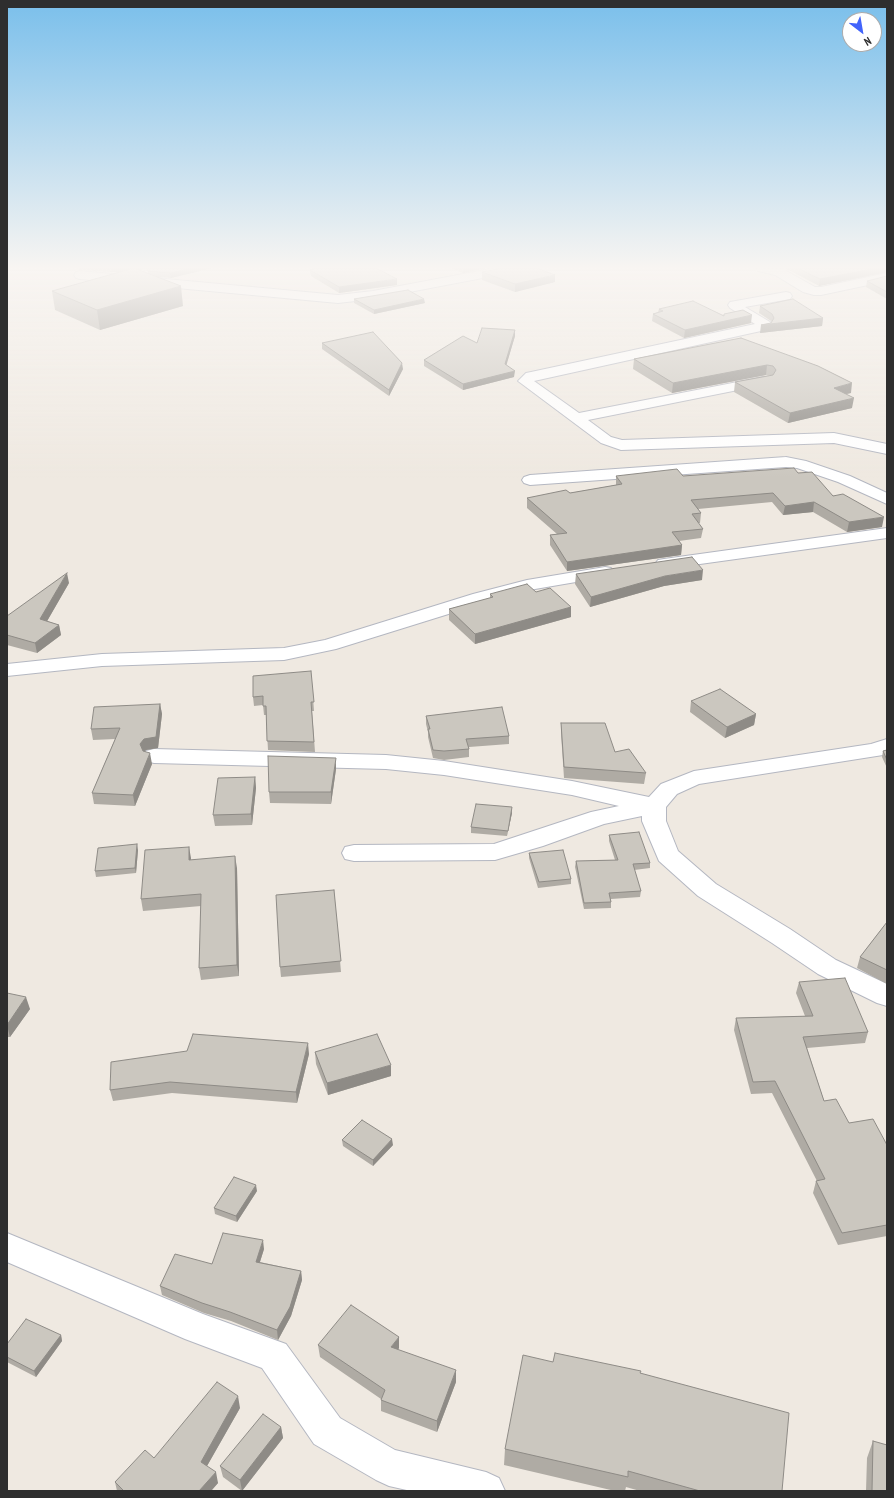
<!DOCTYPE html>
<style>
body{margin:0}
#map{position:relative;width:894px;height:1498px;overflow:hidden;background:#efe9e1;font-family:"PT Sans Narrow",sans-serif}
canvas{display:block}
.frame{position:absolute;inset:0;border:8px solid #2e2e2e;pointer-events:none}
.north{position:absolute;left:842px;top:12px;width:40px;height:40px;box-sizing:border-box;background:#fff;border:1px solid #ababab;border-radius:50%;rotate:149deg;font-size:11px;font-weight:700;line-height:16px;text-align:center;color:#2e2e2e}
.north::after{content:'';display:block;margin:auto;width:14px;height:18px;background:#4264fb;clip-path:polygon(50% 0,100% 100%,50% 72%,0 100%)}
</style>
<div id="map">
<canvas width="894" height="1498"></canvas>
<div class="frame"></div>
<div class="north">N</div>
</div>
<script>
const g = document.querySelector('canvas').getContext('2d');
g.lineJoin = 'round';
const toPath = rows => new Path2D(rows.map(r => 'M' + r).join(''));
function strokePath(path, color, width, dash) { g.strokeStyle = color; g.lineWidth = width; g.lineCap = dash ? 'butt' : 'round'; g.setLineDash(dash || []); g.stroke(path); }
function fill(path, color) { g.fillStyle = color; g.fill(path, 'evenodd'); }
const street = toPath([
 [495,268,520,268,518,271,514,272,373,299,338,303,80,279,76,278,74,275,76,272,80,271,338,295,373,291,495,268],
 [756,268,783,269,815,287,821,287,887,273,887,281,821,295,814,295,803,292,775,275,758,271,756,268],
 [786,292,790,293,792,296,790,299,745,307,770,322,772,326,770,329,534,381,579,413,763,377,768,378,770,381,768,384,588,420,611,437,622,440,834,433,887,444,887,454,834,443,621,450,601,443,518,381,526,373,531,372,755,324,730,308,728,305,730,302,786,292],
 [786,457,806,461,850,476,887,493,887,504,838,482,797,468,786,467,530,485,524,483,522,480,524,477,530,475,786,457],
 [887,739,887,753,883,755,699,784,677,794,666,807,666,821,678,851,716,884,790,929,836,960,887,984,887,1006,877,1003,818,974,772,943,698,896,659,861,642,821,642,816,604,824,543,846,495,860,354,861,345,859,342,853,345,847,354,845,494,844,591,812,619,806,572,795,444,775,386,769,154,763,146,761,143,756,146,751,154,749,386,755,444,761,572,781,649,797,661,784,694,771,871,744,887,739]
]);
const secondary = toPath([
 [887,528,887,538,664,569,658,568,655,564,658,560,664,559,887,528],
 [605,567,611,568,614,572,611,576,535,589,487,602,336,649,284,660,102,666,7,676,7,664,102,654,284,648,325,640,473,594,527,580,605,567],
 [7,1233,203,1314,286,1344,340,1418,395,1450,486,1472,499,1478,505,1491,411,1491,389,1486,376,1480,314,1444,262,1368,185,1339,7,1262,7,1233]
]);
strokePath(street, '#b4b7c1', 2);
strokePath(secondary, '#b4b7c1', 2);
fill(street, '#fff');
fill(secondary, '#fff');
fill(toPath([
 [79,268,212,268,171,278,156,277,183,306,100,330,55,310,52,291,122,272,112,272,79,270],
 [147,269,148,273,139,270],
 [451,268,486,268,463,273],
 [785,268,887,268,887,272,819,286],
 [310,270,397,285,339,293,311,276],
 [482,272,555,282,515,292,482,280],
 [887,276,887,299,866,287,867,281],
 [354,299,425,303,374,314,354,303],
 [760,306,823,318,822,326,760,333,772,323,771,321,759,313],
 [659,309,724,315,724,314,751,323,684,338,652,321,653,314,658,312],
 [515,336,506,365,514,377,463,390,424,366,424,360,477,343],
 [741,338,851,393,846,394,852,408,788,423,734,392,735,382,770,375,766,375,672,393,633,369,634,359],
 [322,343,403,369,389,396,322,349],
 [798,473,882,527,847,532,813,512,783,515,772,502,698,509,701,513,700,523,698,523,703,529,701,538,679,541,682,545,681,555,567,571,550,545,550,535,557,534,527,508,527,498,570,493,616,485,616,476,683,476],
 [576,574,702,580,664,586,590,607,575,584],
 [69,583,47,621,59,625,61,635,37,653,7,645,7,616],
 [536,592,571,607,571,617,475,644,449,620,449,609,490,598,490,594],
 [311,671,314,711,312,711,315,752,268,750,266,715,264,715,263,705,254,706,253,697],
 [691,701,756,714,754,725,725,738,690,712],
 [160,704,162,714,158,748,146,750,144,751,152,764,135,806,94,804,92,793,115,739,93,740,91,729],
 [426,716,509,736,509,744,469,747,469,757,444,760,433,758,428,737,428,732,426,724],
 [561,723,615,752,646,773,644,784,564,778,561,733],
 [887,750,887,768,882,757,883,751],
 [336,769,331,804,270,803,269,792],
 [255,777,256,788,252,825,215,826,213,815],
 [512,813,507,836,471,833,471,827],
 [609,835,650,863,650,868,634,870,641,891,640,897,611,899,611,908,584,909,575,867,576,861,615,860,609,841],
 [138,850,136,873,96,877,95,871],
 [529,853,571,879,571,884,538,888,529,858],
 [191,858,191,860,237,868,239,976,201,980,199,968,201,906,143,911,141,899],
 [334,890,341,972,281,977,280,967],
 [887,922,887,984,857,968,860,957],
 [799,982,868,1032,865,1043,807,1048,824,1101,849,1123,887,1145,887,1236,838,1245,813,1193,816,1181,817,1181,772,1093,751,1094,734,1030,736,1018,805,1016,796,993],
 [7,993,30,1009,10,1037,7,1037],
 [315,1052,391,1076,328,1095,316,1064],
 [309,1054,297,1103,172,1093,113,1101,110,1090],
 [342,1140,393,1145,373,1166,343,1146],
 [257,1191,237,1222,215,1214,214,1208],
 [264,1249,260,1262,301,1271,302,1280,291,1316,278,1340,231,1321,204,1313,162,1295,160,1286,212,1264],
 [61,1335,62,1341,36,1377,7,1362,7,1344],
 [318,1345,399,1348,398,1350,456,1382,437,1432,381,1411,381,1399,320,1357],
 [553,1362,640,1373,782,1491,640,1491,626,1487,625,1491,615,1491,504,1465,505,1449],
 [240,1408,207,1466,218,1483,211,1491,117,1491,115,1482,154,1458],
 [281,1427,283,1438,242,1491,223,1477,220,1466],
 [873,1441,887,1491,866,1491,867,1458]
]), '#afaba4');
fill(toPath([
 [111,268,147,268,147,269,112,272],
 [192,268,212,268,171,278,170,273],
 [463,268,486,268,463,273],
 [877,268,887,268,887,272,819,286,820,279],
 [555,275,555,282,515,292,515,284],
 [397,279,397,285,339,293,339,287],
 [181,286,183,306,100,330,97,310],
 [424,299,425,303,374,314,374,310],
 [752,315,751,323,684,338,685,330],
 [823,318,822,326,760,333,761,325],
 [515,330,515,336,505,370,505,364],
 [402,363,403,369,389,396,389,390],
 [767,365,766,375,672,393,673,383],
 [515,371,514,377,463,390,463,384],
 [852,383,851,393,832,397,834,388],
 [854,398,852,408,788,423,790,413],
 [814,502,813,512,783,515,785,506],
 [884,517,882,527,847,532,849,522],
 [682,545,681,555,567,571,567,562],
 [703,570,702,580,664,586,590,607,591,597,665,576],
 [67,573,69,583,42,630,40,619],
 [571,607,571,617,475,644,475,634],
 [59,625,61,635,37,653,35,643],
 [160,704,162,714,158,748,146,750,142,755,140,744],
 [756,714,754,725,725,738,727,727],
 [150,753,152,764,135,806,133,795],
 [336,758,336,769,331,804,331,792],
 [255,777,256,788,252,825,251,814],
 [512,807,512,813,507,836,508,831],
 [137,844,138,850,136,873,135,868],
 [189,847,191,858,190,872,189,860],
 [235,856,237,868,239,976,237,965],
 [26,997,30,1009,10,1037,7,1025],
 [308,1043,309,1054,297,1103,296,1092],
 [391,1065,391,1076,328,1095,327,1083],
 [392,1139,393,1145,373,1166,373,1160],
 [256,1185,257,1191,237,1222,236,1216],
 [263,1240,264,1249,257,1271,256,1262],
 [301,1271,302,1280,291,1316,278,1340,277,1330],
 [61,1335,62,1341,36,1377,34,1371],
 [399,1337,399,1348,391,1359,391,1347],
 [456,1370,456,1382,437,1432,437,1421],
 [238,1396,240,1408,203,1473,201,1462],
 [281,1427,283,1438,242,1491,240,1480],
 [216,1472,218,1483,211,1491,199,1491]
]), '#8e8b86');
const building = toPath([
 [134,268,181,286,97,310,52,291,134,268],
 [147,268,192,268,170,273,148,271,147,268],
 [315,268,376,268,397,279,339,287,310,270,315,268],
 [503,268,537,268,555,275,515,284,482,272,503,268],
 [797,268,877,268,820,279,797,268],
 [887,276,887,292,867,281,887,276],
 [408,290,424,299,374,310,354,299,408,290],
 [793,299,823,318,761,325,771,323,774,318,772,314,760,306,793,299],
 [693,301,724,316,724,314,743,310,752,315,685,330,653,314,663,311,659,309,693,301],
 [482,328,515,330,505,364,515,371,463,384,424,360,463,336,477,343,482,328],
 [373,332,402,363,389,390,322,343,373,332],
 [741,338,818,366,852,383,834,388,854,398,790,413,735,382,773,375,776,370,773,366,767,365,673,383,634,359,741,338],
 [794,468,798,473,812,472,833,496,843,494,884,517,849,522,814,502,785,506,773,493,691,500,701,513,692,514,703,529,672,532,682,545,567,562,550,535,567,533,527,498,566,490,570,493,622,484,616,476,677,469,683,476,794,468],
 [692,557,703,570,665,576,591,597,576,574,692,557],
 [67,573,40,619,59,625,35,643,7,635,7,616,67,573],
 [527,584,536,592,550,588,571,607,475,634,449,609,493,597,490,594,527,584],
 [311,671,314,702,311,702,314,742,267,741,266,706,263,706,263,696,253,697,253,676,311,671],
 [720,689,756,714,727,727,691,701,720,689],
 [160,704,156,737,144,739,140,744,143,751,150,753,133,795,92,793,120,728,91,729,94,707,160,704],
 [502,707,509,736,466,739,469,749,444,751,433,750,428,729,430,729,426,716,502,707],
 [561,723,605,723,615,752,629,749,646,773,564,767,561,723],
 [887,750,887,760,883,751,887,750],
 [268,756,336,758,331,792,269,792,268,756],
 [255,777,251,814,213,815,218,778,255,777],
 [476,804,512,807,508,831,471,827,476,804],
 [639,832,650,863,633,864,641,891,609,893,611,902,584,903,576,861,618,860,609,835,639,832],
 [137,844,135,868,95,871,98,848,137,844],
 [189,847,189,860,235,856,237,965,199,968,201,894,141,899,145,850,189,847],
 [563,850,571,879,539,882,529,853,563,850],
 [334,890,341,961,280,967,276,895,334,890],
 [887,922,887,970,860,957,887,922],
 [845,978,868,1032,803,1037,824,1101,836,1099,849,1123,873,1119,887,1145,887,1225,842,1233,816,1181,825,1179,775,1081,753,1082,736,1018,813,1016,799,982,845,978],
 [7,993,26,997,7,1025,7,993],
 [193,1034,308,1043,296,1092,170,1082,110,1090,111,1062,187,1051,193,1034],
 [377,1034,391,1065,327,1083,315,1052,377,1034],
 [362,1120,392,1139,373,1160,342,1140,362,1120],
 [234,1177,256,1185,236,1216,214,1208,234,1177],
 [223,1233,263,1240,256,1262,301,1271,290,1307,277,1330,230,1312,202,1303,160,1286,175,1254,212,1264,223,1233],
 [351,1305,399,1337,391,1347,456,1370,437,1421,381,1400,385,1390,318,1345,351,1305],
 [26,1319,61,1335,34,1371,7,1357,7,1344,26,1319],
 [555,1353,641,1371,640,1373,789,1413,782,1491,700,1491,628,1471,628,1477,505,1449,523,1355,553,1362,555,1353],
 [217,1382,238,1396,201,1462,216,1472,199,1491,124,1491,115,1482,145,1450,154,1458,217,1382],
 [263,1414,281,1427,240,1480,220,1466,263,1414],
 [873,1441,887,1445,887,1491,872,1491,873,1441]
]);
fill(building, '#cbc7bf');
strokePath(building, '#8e8b86', 1);
const sky = g.createLinearGradient(0, 0, 0, 478);
sky.addColorStop(0, '#7abfeb');
sky.addColorStop(0.56, '#f8f5f2');
sky.addColorStop(1, '#f8f5f200');
g.fillStyle = sky;
g.fillRect(0, 0, 894, 478);
</script>
